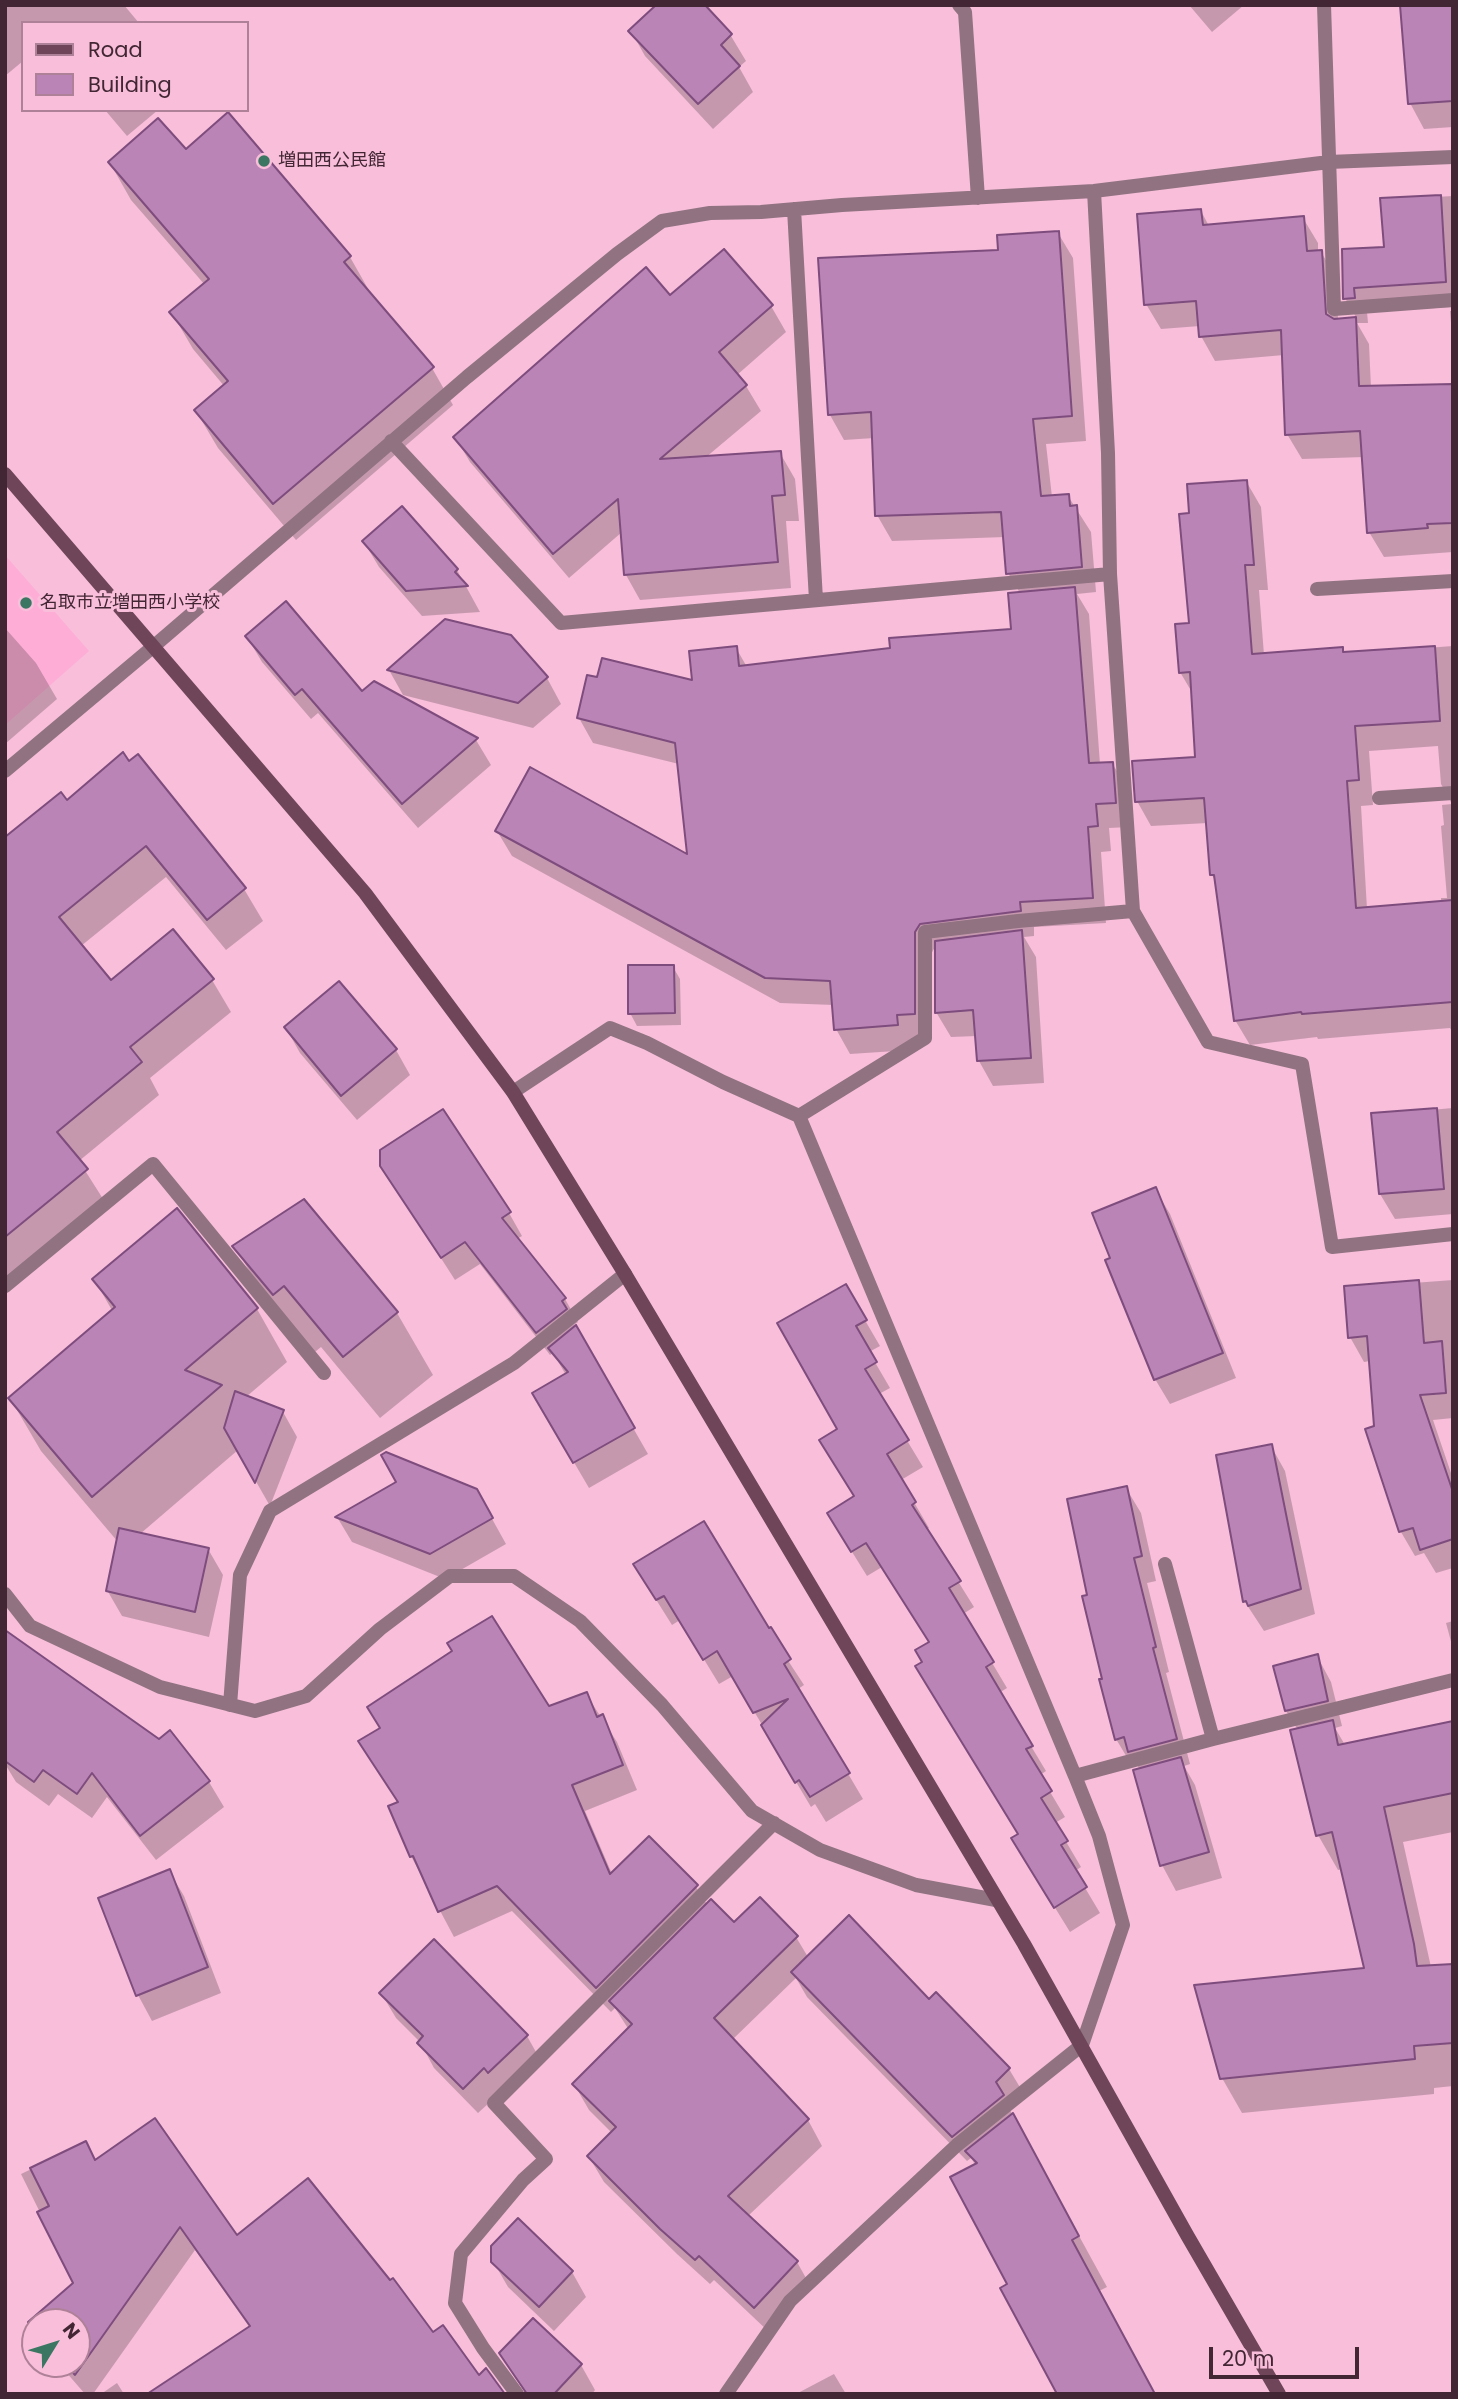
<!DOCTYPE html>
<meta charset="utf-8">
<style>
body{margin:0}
#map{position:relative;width:1458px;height:2399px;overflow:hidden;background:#f8beda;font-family:Poppins,sans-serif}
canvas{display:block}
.frame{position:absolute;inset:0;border:7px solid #422634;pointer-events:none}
.legend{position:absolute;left:21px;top:21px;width:228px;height:91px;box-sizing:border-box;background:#f8beda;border:2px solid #af8198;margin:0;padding:9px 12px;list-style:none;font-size:21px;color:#422634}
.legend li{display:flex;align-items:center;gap:14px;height:35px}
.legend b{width:35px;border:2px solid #af8198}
.north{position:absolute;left:21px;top:2308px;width:70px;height:70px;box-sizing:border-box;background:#f8beda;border:2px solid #af8198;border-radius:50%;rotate:52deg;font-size:19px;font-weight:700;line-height:28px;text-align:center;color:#422634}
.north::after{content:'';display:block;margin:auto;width:24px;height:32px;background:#3a7661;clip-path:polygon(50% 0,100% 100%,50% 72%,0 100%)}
.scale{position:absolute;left:1209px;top:2347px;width:150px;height:32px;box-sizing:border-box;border:4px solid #422634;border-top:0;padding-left:9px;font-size:21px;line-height:24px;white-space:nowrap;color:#422634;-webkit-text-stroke:5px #f8beda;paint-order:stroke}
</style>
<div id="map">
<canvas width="1458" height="2399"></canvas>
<div class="frame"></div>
<ul class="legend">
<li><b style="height:9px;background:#6f455a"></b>Road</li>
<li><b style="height:19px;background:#ba84b7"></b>Building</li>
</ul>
<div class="north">N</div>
<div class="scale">20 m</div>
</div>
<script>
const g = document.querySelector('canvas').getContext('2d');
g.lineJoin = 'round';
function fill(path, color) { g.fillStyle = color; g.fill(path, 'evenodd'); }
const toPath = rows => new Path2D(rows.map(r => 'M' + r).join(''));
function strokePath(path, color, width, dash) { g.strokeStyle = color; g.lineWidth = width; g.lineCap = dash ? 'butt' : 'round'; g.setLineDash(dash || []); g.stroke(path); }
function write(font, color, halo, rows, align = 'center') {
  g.font = font + ' Poppins,"Noto Sans JP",sans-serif'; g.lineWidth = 6; g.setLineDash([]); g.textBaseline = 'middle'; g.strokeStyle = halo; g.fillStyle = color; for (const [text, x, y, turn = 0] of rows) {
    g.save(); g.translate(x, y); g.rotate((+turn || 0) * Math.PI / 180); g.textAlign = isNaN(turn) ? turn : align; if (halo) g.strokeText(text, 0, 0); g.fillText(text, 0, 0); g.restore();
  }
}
fill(toPath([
 [5,555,89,651,5,725]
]), '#feaed6');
fill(toPath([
 [5,5,124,5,139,23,23,23,23,61,5,76],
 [1189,5,1244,5,1212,32],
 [1453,5,1453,127,1424,129,1410,103],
 [706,9,731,36,746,61,739,67,753,92,713,129,645,56,631,31],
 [105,110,158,110,127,136],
 [110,163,350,257,371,294,432,368,453,405,296,540,218,448,196,411,225,387,193,349,172,313,205,285,131,200],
 [1453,196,1453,307,1367,312,1368,323,1357,323,1369,344,1371,388,1453,386,1453,552,1384,557,1369,532,1364,457,1302,459,1287,434,1284,355,1215,361,1201,336,1200,326,1161,329,1146,304,1201,211,1209,226,1303,218,1318,243,1318,252,1321,252,1336,277,1338,320,1357,319,1345,298,1386,248,1382,200],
 [1058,233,1073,258,1086,441,1046,444,1052,497,1068,496,1091,532,1096,592,1077,594,1089,614,1100,764,1112,763,1127,788,1129,827,1109,828,1111,851,1101,852,1106,923,1034,927,1034,936,1024,937,1036,957,1044,1083,993,1086,979,1061,977,1036,951,1037,936,1012,936,945,929,958,929,1038,911,1050,850,1054,836,1029,834,1005,780,1003,512,856,497,831,689,857,679,764,593,743,579,718,694,682,736,648,747,667,892,650,1012,630,1020,593,1008,573,1005,537,892,541,877,515,874,438,844,440,830,415,999,252],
 [670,298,771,306,786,332,737,375,746,386,761,411,705,458,780,453,795,479,799,521,786,521,791,588,640,600,626,575,622,532,569,578,470,462,455,437],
 [1450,311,1453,311,1453,346],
 [1246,481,1261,507,1268,590,1259,590,1264,655,1342,649,1345,654,1453,646,1453,1033,1450,1028,1318,1039,1317,1037,1250,1045,1235,1020,1217,883,1212,875,1208,823,1151,826,1137,801,1197,759,1193,694,1180,672,1191,624,1191,515],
 [1438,746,1441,784,1452,804,1442,805,1444,825,1441,826,1447,898,1441,898,1441,902,1367,909,1361,806,1373,805,1369,751],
 [364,542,457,570,480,612,422,616,379,567],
 [5,628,36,663,57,699,5,744],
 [247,637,362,693,374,683,476,740,491,765,418,828,318,713,311,719,262,662],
 [510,637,547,678,561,704,533,728,403,695,389,670],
 [67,802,244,889,263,921,226,950,166,877,81,946,111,983,212,980,231,1012,150,1078,159,1095,79,1161,105,1202,5,1284,5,860],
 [673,967,680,979,681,1025,637,1026,630,1013],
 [286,1028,396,1050,410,1075,357,1120,300,1053],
 [1453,1108,1453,1214,1395,1219,1380,1194,1373,1115],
 [381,1165,509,1213,522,1236,517,1239,565,1299,578,1322,574,1325,648,1454,589,1488,534,1394,566,1375,553,1353,550,1355,480,1264,455,1280],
 [1155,1189,1170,1214,1236,1378,1170,1404,1155,1379,1113,1259],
 [235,1246,397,1313,433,1375,380,1418,321,1347,310,1356,270,1308],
 [94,1279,257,1309,287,1362,246,1397,283,1412,297,1437,270,1506,238,1450,140,1534,208,1549,223,1575,209,1637,122,1616,107,1590,118,1542,41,1451,10,1398,113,1312],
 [1453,1280,1453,1418,1433,1420,1453,1479,1453,1568,1436,1573,1424,1553,1415,1556,1401,1532,1367,1430,1376,1428,1370,1361,1364,1362,1350,1337,1346,1288],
 [845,1286,880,1346,869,1352,890,1388,879,1394,923,1467,901,1480,929,1528,926,1530,974,1607,963,1614,1007,1688,999,1693,1046,1771,1040,1775,1065,1817,1055,1823,1081,1867,1075,1871,1100,1913,1070,1932,1028,1864,1019,1835,924,1663,930,1643,882,1567,867,1576,844,1539,856,1497,839,1429],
 [1271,1446,1285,1471,1315,1614,1264,1631,1245,1602,1218,1456],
 [398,1483,476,1490,506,1544,445,1579,352,1542,337,1517],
 [1126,1488,1141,1513,1156,1581,1147,1583,1169,1672,1166,1673,1190,1764,1184,1766,1195,1785,1222,1878,1176,1891,1162,1865,1140,1770,1136,1763,1131,1764,1116,1739,1089,1596],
 [650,1590,768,1630,804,1685,798,1689,863,1799,826,1822,815,1804,811,1807,733,1676,719,1684,680,1620,672,1625],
 [1453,1621,1453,1649,1446,1623],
 [5,1633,159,1741,170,1733,209,1782,224,1807,156,1860,107,1797,92,1818,58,1794,49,1806,16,1782,5,1764],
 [1317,1656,1331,1682,1342,1726,1335,1728,1345,1745,1453,1723,1453,1832,1403,1842,1431,1967,1453,1966,1453,2086,1434,2088,1434,2094,1242,2113,1222,2078,1366,1969,1343,1869,1338,1870,1318,1835,1298,1730,1286,1711,1275,1667],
 [586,1694,617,1742,637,1790,585,1811,612,1874,649,1838,696,1887,708,1906,734,1924,796,1937,808,1957,929,2002,936,1995,1009,2069,1024,2094,1009,2108,1107,2287,1099,2291,1155,2394,1059,2394,1009,2285,976,2166,971,2158,967,2161,807,1997,796,1978,732,2040,808,2120,822,2146,748,2216,797,2262,811,2287,769,2332,714,2280,710,2284,677,2254,604,2182,589,2157,612,2133,589,2110,574,2084,629,2030,615,2008,611,2012,512,1911,454,1937,411,1856,548,1708],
 [169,1871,184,1896,221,1993,152,2021,138,1995],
 [381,1993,527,2036,541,2061,500,2093,478,2113,434,2068,420,2042,396,2018],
 [86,2143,96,2161,236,2237,432,2335,478,2378,250,2328,195,2250,93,2394,85,2394,59,2364,77,2364,77,2322,35,2322,35,2331,30,2323,75,2283,21,2174],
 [493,2261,572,2272,586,2297,554,2331,508,2287],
 [501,2354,581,2365,595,2390,592,2394,526,2394],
 [834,2374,846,2394,796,2394],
 [117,2383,124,2394,101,2394]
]), '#0003');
const building = toPath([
 [656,5,705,5,732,34,721,45,740,66,698,104,628,31,656,5],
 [1400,5,1453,5,1453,101,1408,104,1400,5],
 [228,112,351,256,344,262,434,367,273,504,194,410,228,381,169,312,209,279,108,162,158,118,186,149,228,112],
 [1441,195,1446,282,1354,288,1355,298,1343,299,1342,249,1384,247,1380,198,1441,195],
 [1201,209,1203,225,1304,216,1307,251,1322,250,1326,314,1334,319,1356,317,1359,386,1453,384,1453,523,1427,524,1428,528,1367,533,1360,431,1285,435,1281,330,1199,337,1196,301,1144,305,1137,214,1201,209],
 [1059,231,1072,416,1033,419,1041,496,1069,494,1070,506,1077,505,1082,567,1006,574,1001,512,875,516,871,412,828,415,818,258,998,250,997,235,1059,231],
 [724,249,773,305,719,352,747,385,660,459,781,451,785,495,772,496,778,562,624,575,618,499,553,554,453,437,646,267,670,295,724,249],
 [1247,480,1254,565,1245,565,1252,654,1343,647,1343,652,1435,646,1440,721,1355,726,1359,780,1347,781,1356,908,1453,900,1453,1002,1302,1014,1301,1012,1234,1021,1214,875,1210,875,1204,798,1135,802,1132,761,1195,757,1190,672,1179,673,1175,624,1189,623,1179,514,1189,513,1187,484,1247,480],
 [402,506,458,569,455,572,468,586,406,591,362,541,402,506],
 [1075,587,1089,763,1113,762,1116,803,1096,804,1098,826,1088,827,1093,898,1020,902,1021,911,920,924,915,932,915,1014,897,1015,898,1025,834,1030,830,981,765,978,495,831,530,767,687,854,675,743,577,718,587,675,597,677,602,658,692,680,689,651,737,646,739,666,890,648,889,638,1011,629,1008,593,1075,587],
 [286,601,362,691,374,681,478,738,402,804,302,689,295,695,245,636,286,601],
 [445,619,511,635,548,677,518,703,387,670,445,619],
 [123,752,129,761,138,754,246,888,207,920,146,846,59,917,111,980,173,929,214,979,130,1047,142,1062,57,1132,88,1169,5,1237,5,837,61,792,67,800,123,752],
 [1022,930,1031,1058,977,1061,973,1010,935,1013,935,941,1022,930],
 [628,965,674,965,675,1013,628,1014,628,965],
 [339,981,397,1049,341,1096,284,1027,339,981],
 [1437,1108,1444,1189,1379,1194,1371,1113,1437,1108],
 [443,1109,511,1212,502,1218,566,1298,562,1301,567,1309,536,1333,465,1242,441,1258,380,1166,380,1150,443,1109],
 [1156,1187,1223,1353,1154,1380,1105,1260,1110,1258,1092,1213,1156,1187],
 [304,1199,398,1312,343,1357,284,1286,273,1295,232,1246,304,1199],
 [177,1208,258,1308,185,1370,222,1385,92,1497,8,1398,115,1307,92,1279,177,1208],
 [1419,1280,1424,1343,1442,1341,1446,1393,1420,1395,1453,1492,1453,1539,1420,1550,1413,1528,1399,1532,1365,1429,1374,1426,1367,1336,1348,1338,1344,1286,1419,1280],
 [846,1284,867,1320,856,1326,877,1362,865,1369,909,1440,887,1454,916,1502,912,1505,961,1581,949,1588,994,1662,986,1667,1033,1746,1026,1749,1052,1791,1041,1798,1068,1841,1061,1845,1087,1887,1054,1908,1011,1838,1018,1834,915,1666,922,1662,915,1650,929,1642,866,1543,851,1552,827,1513,854,1496,819,1440,837,1429,777,1323,846,1284],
 [576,1325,635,1428,573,1463,532,1393,568,1372,548,1348,576,1325],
 [235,1391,284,1410,255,1483,224,1428,235,1391],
 [1272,1444,1301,1589,1248,1606,1246,1601,1243,1602,1216,1455,1272,1444],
 [386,1452,477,1489,493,1518,430,1554,335,1517,396,1482,381,1455,386,1452],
 [1127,1486,1142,1556,1134,1558,1156,1647,1153,1648,1177,1739,1128,1752,1124,1737,1115,1740,1099,1679,1102,1679,1082,1596,1087,1595,1067,1499,1127,1486],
 [704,1521,769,1628,771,1627,791,1659,784,1664,850,1773,810,1797,799,1780,795,1783,761,1725,788,1699,753,1713,717,1651,703,1660,664,1596,656,1600,633,1564,704,1521],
 [119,1528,209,1548,195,1612,106,1591,119,1528],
 [492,1616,549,1706,587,1692,597,1717,603,1714,623,1765,572,1785,610,1874,649,1836,698,1885,596,1988,497,1886,438,1912,413,1856,410,1857,388,1806,398,1802,358,1741,380,1728,367,1707,452,1651,447,1643,492,1616],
 [5,1630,159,1739,170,1730,210,1781,140,1836,92,1773,77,1794,43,1770,34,1782,5,1761,5,1630],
 [1318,1654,1328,1701,1285,1711,1273,1666,1318,1654],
 [1333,1720,1338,1745,1453,1721,1453,1793,1384,1807,1414,1944,1417,1966,1453,1964,1453,2043,1414,2046,1415,2059,1220,2079,1194,1985,1364,1968,1332,1832,1316,1836,1290,1730,1333,1720],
 [1181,1757,1209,1852,1160,1866,1133,1770,1181,1757],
 [170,1869,208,1967,136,1996,98,1898,170,1869],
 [760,1897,798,1936,714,2018,809,2119,728,2196,798,2261,754,2308,699,2256,695,2260,660,2229,587,2156,616,2127,572,2084,632,2024,609,2001,711,1899,734,1922,760,1897],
 [849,1915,929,1999,936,1992,1010,2068,996,2082,1004,2095,952,2137,791,1972,849,1915],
 [434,1939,528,2035,488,2073,484,2068,463,2089,417,2043,423,2036,379,1993,434,1939],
 [1013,2113,1079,2236,1072,2240,1155,2394,1057,2394,1000,2288,1007,2284,950,2177,977,2163,965,2151,1013,2113],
 [155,2118,237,2235,308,2178,390,2280,393,2278,433,2332,443,2325,479,2375,486,2368,505,2394,147,2394,250,2326,180,2227,75,2375,65,2364,77,2364,77,2322,35,2322,35,2330,28,2322,73,2283,37,2212,49,2206,30,2168,86,2141,95,2160,155,2118],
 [518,2218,573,2271,539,2307,491,2262,491,2246,518,2218],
 [533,2318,582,2364,554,2394,527,2394,499,2353,533,2318]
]);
fill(building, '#ba84b7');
strokePath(building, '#7e4c7d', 2);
strokePath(toPath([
 [959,5,965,12,978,198],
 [1324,5,1334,309,1453,300],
 [794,209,816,600],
 [391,441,561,623,1110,574],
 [1317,589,1453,581],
 [5,771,154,646,467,377,617,254,662,221,710,213,761,212,842,205,1094,191,1329,162,1453,157],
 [1379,798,1453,793],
 [1133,911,1208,1042,1302,1064,1332,1247,1453,1234],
 [513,1092,610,1028,647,1043,723,1082,799,1116,925,1038,925,932,1018,921,1133,911,1110,574,1108,453,1094,191],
 [799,1116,1075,1776],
 [5,1286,153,1164,324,1373],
 [1165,1564,1213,1739],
 [5,1594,30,1626,160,1687,255,1711,306,1696,380,1629,450,1576,514,1576,580,1621,662,1705,752,1811,820,1850,916,1885,996,1900],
 [230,1705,240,1575,270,1511,514,1363,625,1274],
 [517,2394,483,2348,455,2303,461,2254,523,2180,546,2159,494,2103,774,1823],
 [726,2394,790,2301,957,2145,1082,2045,1123,1925,1099,1836,1075,1776,1213,1739,1453,1680]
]), '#907281', 14);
strokePath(toPath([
 [5,474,365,893,513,1092,625,1274,1024,1944,1187,2235,1279,2394]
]), '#6f455a', 14);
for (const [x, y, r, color] of [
 [264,161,7,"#3a7661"],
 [26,603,7,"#3a7661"]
]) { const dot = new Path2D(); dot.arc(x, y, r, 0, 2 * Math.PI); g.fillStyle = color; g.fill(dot); strokePath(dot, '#f8beda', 2.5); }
write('18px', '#422634', '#f8beda', [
 ["増田西公民館",278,161],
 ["名取市立増田西小学校",40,603]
], 'left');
</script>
